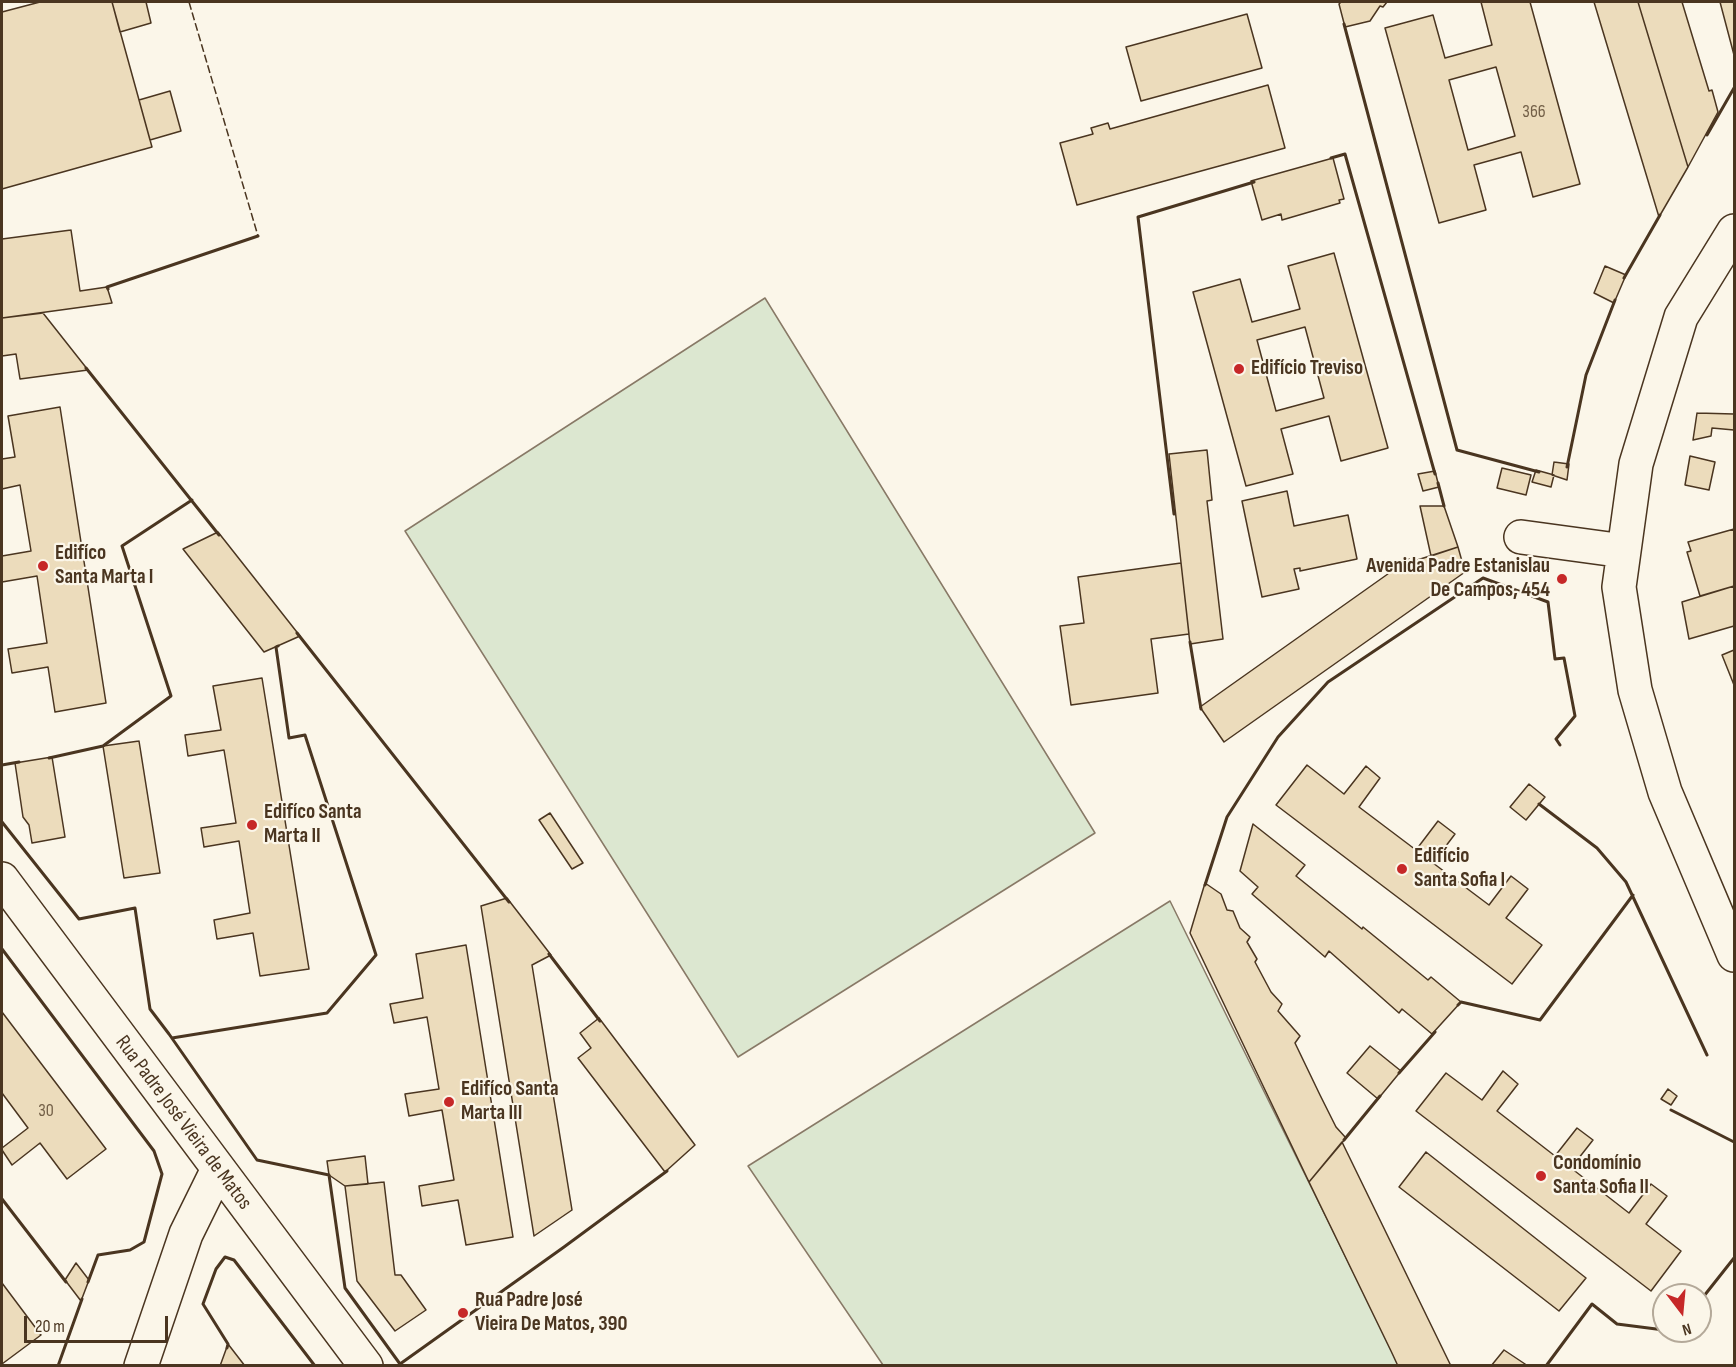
<!DOCTYPE html>
<meta charset="utf-8">
<style>
body{margin:0}
#map{position:relative;width:1736px;height:1367px;overflow:hidden;background:#fbf6e9;font-family:"Sofia Sans Condensed",sans-serif}
canvas{display:block}
.frame{position:absolute;inset:0;border:3px solid #4a3520;pointer-events:none}
.north{position:absolute;left:1652px;top:1283px;width:60px;height:60px;box-sizing:border-box;background:#fbf6e9;border:2px solid #b4a999;border-radius:50%;rotate:164deg;font-size:16px;font-weight:700;line-height:24px;text-align:center;color:#4a3520}
.north::after{content:'';display:block;margin:auto;width:21px;height:27px;background:#c62828;clip-path:polygon(50% 0,100% 100%,50% 72%,0 100%)}
.scale{position:absolute;left:24px;top:1316px;width:144px;height:27px;box-sizing:border-box;border:3px solid #4a3520;border-top:0;padding-left:8px;font-size:18px;line-height:21px;white-space:nowrap;color:#4a3520;-webkit-text-stroke:4px #fbf6e9;paint-order:stroke}
</style>
<div id="map">
<canvas width="1736" height="1367"></canvas>
<div class="frame"></div>
<div class="north">N</div>
<div class="scale">20 m</div>
</div>
<script>
const g = document.querySelector('canvas').getContext('2d');
g.lineJoin = 'round';
function fill(path, color) { g.fillStyle = color; g.fill(path, 'evenodd'); }
const toPath = rows => new Path2D(rows.map(r => 'M' + r).join(''));
function strokePath(path, color, width, dash) { g.strokeStyle = color; g.lineWidth = width; g.lineCap = dash ? 'butt' : 'round'; g.setLineDash(dash || []); g.stroke(path); }
function write(font, color, halo, rows, align = 'center') {
  g.font = font + ' "Sofia Sans Condensed",sans-serif'; g.lineWidth = 4.5; g.setLineDash([]); g.textBaseline = 'middle'; g.strokeStyle = halo; g.fillStyle = color; for (const [text, x, y, turn = 0] of rows) {
    g.save(); g.translate(x, y); g.rotate((+turn || 0) * Math.PI / 180); g.textAlign = isNaN(turn) ? turn : align; if (halo) g.strokeText(text, 0, 0); g.fillText(text, 0, 0); g.restore();
  }
}
const green = toPath([
 [765,298,1095,833,738,1057,405,531,765,298],
 [1170,901,1399,1365,883,1365,748,1166,1170,901]
]);
fill(green, '#dce7d0');
strokePath(green, '#887966', 1.5);
const building = toPath([
 [40,2,112,2,152,147,2,189,2,12,40,2],
 [112,2,146,2,151,23,120,32,112,2],
 [1341,2,1387,2,1383,7,1380,6,1370,21,1345,27,1339,4,1341,2],
 [1481,2,1530,2,1580,184,1533,197,1521,152,1474,165,1486,210,1439,223,1385,28,1433,15,1445,58,1492,45,1481,2],
 [1496,67,1515,136,1468,150,1449,80,1496,67],
 [1594,2,1638,2,1688,167,1659,217,1594,2],
 [1638,2,1682,2,1709,91,1712,90,1718,112,1688,167,1638,2],
 [1720,2,1734,2,1734,56,1734,55,1720,2],
 [1247,14,1262,68,1141,101,1126,47,1247,14],
 [1268,85,1285,148,1077,205,1060,143,1093,134,1091,128,1108,123,1110,129,1268,85],
 [170,91,181,131,150,140,139,100,170,91],
 [1333,158,1344,199,1339,200,1340,203,1282,220,1281,214,1262,220,1251,181,1333,158],
 [71,230,80,291,107,287,112,303,2,318,2,239,71,230],
 [1334,253,1388,448,1341,461,1329,416,1281,429,1293,474,1246,486,1193,292,1240,279,1252,322,1300,309,1288,266,1334,253],
 [1305,327,1324,398,1276,411,1257,340,1305,327],
 [1605,266,1626,275,1614,303,1594,293,1605,266],
 [43,313,88,370,20,379,16,354,2,356,2,318,43,313],
 [60,407,106,703,55,712,48,667,12,673,8,649,47,643,37,576,2,582,2,556,31,551,20,485,2,489,2,459,15,457,8,416,60,407],
 [1697,413,1734,414,1734,430,1712,428,1711,436,1693,440,1697,413],
 [1207,450,1212,500,1207,501,1223,639,1190,644,1169,454,1207,450],
 [1690,456,1715,462,1709,490,1685,485,1690,456],
 [1554,462,1569,464,1567,480,1552,475,1554,462],
 [1502,468,1531,475,1526,495,1497,488,1502,468],
 [1536,470,1554,475,1551,487,1532,482,1536,470],
 [1435,471,1439,487,1423,491,1418,474,1435,471],
 [1287,491,1294,526,1348,515,1357,559,1300,571,1300,568,1294,569,1299,589,1262,597,1242,501,1287,491],
 [1420,506,1444,506,1458,547,1431,556,1420,506],
 [1734,529,1734,586,1700,596,1687,552,1691,551,1688,542,1734,529],
 [218,532,300,636,264,652,183,549,218,532],
 [1458,547,1465,572,1224,742,1200,707,1409,559,1411,562,1458,547],
 [1181,563,1189,634,1151,639,1158,693,1071,705,1060,626,1084,623,1078,577,1181,563],
 [1734,586,1734,626,1689,639,1682,602,1734,586],
 [1734,650,1734,685,1722,655,1734,650],
 [262,678,309,969,260,976,253,933,217,939,214,920,250,913,239,841,204,847,201,828,236,823,224,750,188,756,185,735,221,730,213,686,262,678],
 [139,741,160,873,124,878,103,746,139,741],
 [52,757,65,837,32,843,29,825,23,817,15,763,52,757],
 [1307,765,1344,794,1366,766,1380,778,1359,807,1416,850,1438,821,1455,834,1433,863,1489,905,1511,876,1528,889,1506,918,1542,945,1512,984,1276,805,1307,765],
 [1529,784,1545,797,1526,820,1510,807,1529,784],
 [550,813,583,863,572,869,539,820,550,813],
 [1253,824,1305,865,1296,876,1362,929,1363,927,1428,980,1431,977,1461,1002,1432,1034,1402,1009,1399,1013,1329,951,1325,957,1252,894,1258,887,1240,871,1253,824],
 [1205,883,1221,894,1227,910,1233,911,1240,928,1250,937,1247,942,1257,959,1255,962,1271,992,1282,1004,1278,1011,1300,1036,1295,1043,1320,1095,1336,1127,1346,1138,1309,1182,1190,933,1205,883],
 [507,898,551,955,532,965,572,1210,534,1236,481,906,507,898],
 [466,945,513,1237,466,1245,458,1200,422,1206,419,1186,454,1180,442,1110,409,1116,405,1094,439,1089,427,1017,394,1023,390,1004,423,998,416,954,466,945],
 [2,1012,106,1149,67,1179,40,1143,12,1165,2,1150,2,1148,28,1128,2,1093,2,1012],
 [599,1018,695,1145,665,1172,578,1058,591,1048,580,1033,599,1018],
 [1370,1046,1401,1071,1378,1099,1347,1073,1370,1046],
 [1503,1071,1518,1084,1497,1111,1555,1156,1577,1128,1593,1140,1571,1168,1629,1213,1651,1184,1667,1196,1646,1224,1681,1251,1651,1291,1416,1111,1446,1073,1482,1100,1503,1071],
 [1668,1089,1677,1096,1671,1105,1661,1099,1668,1089],
 [1342,1142,1451,1366,1398,1366,1391,1351,1309,1182,1342,1142],
 [1426,1152,1586,1278,1559,1311,1399,1187,1426,1152],
 [365,1156,368,1184,345,1186,329,1175,327,1161,365,1156],
 [384,1182,395,1275,401,1275,426,1310,395,1331,357,1281,345,1186,384,1182],
 [76,1263,89,1280,81,1301,65,1280,76,1263],
 [2,1283,41,1335,2,1364,2,1283],
 [228,1344,245,1366,220,1366,228,1344],
 [1504,1350,1528,1366,1491,1366,1504,1350]
]);
fill(building, '#ecdcbc');
strokePath(building, '#4a3520', 1.5);
const minor = toPath([
 [1734,231,1681,317,1636,464,1619,587,1635,690,1665,792,1734,955],
 [1521,537,1624,551],
 [2,879,366,1366],
 [141,1366,186,1234,218,1169]
]);
strokePath(minor, '#4a3520', 36);
strokePath(minor, '#fbf6e9', 33);
strokePath(toPath([
 [189,2,258,236]
]), '#4a3520', 1.5, [8, 3]);
strokePath(toPath([
 [1344,24,1457,450,1539,472],
 [1707,135,1734,88],
 [1331,158,1345,154,1435,474],
 [1624,278,1660,215],
 [108,289,107,287,258,236],
 [86,368,219,535],
 [1567,467,1586,375,1615,300],
 [1438,483,1444,506],
 [1174,514,1138,217,1254,182],
 [297,633,509,902],
 [1190,642,1201,709],
 [49,758,103,746,171,696,122,546,192,500],
 [2,765,19,762],
 [1539,804,1597,848,1626,882,1707,1055],
 [2,822,79,919,135,908,150,1009,169,1034,257,1160,329,1175,345,1288,400,1364,564,1247,667,1171],
 [1205,885,1227,817,1278,737,1328,682,1483,578,1548,602,1555,659,1564,658,1575,716,1556,739,1560,745],
 [2,949,154,1151,162,1174,144,1242,130,1250,98,1255,88,1282],
 [549,954,600,1021],
 [1458,1005,1461,1002,1540,1020,1633,895],
 [172,1038,327,1013,376,955,305,735,289,738,276,647,278,646],
 [1399,1073,1435,1032],
 [1671,1110,1734,1142],
 [1344,1140,1380,1096],
 [2,1199,66,1282],
 [1700,1301,1734,1258],
 [227,1348,228,1344,203,1304,216,1269,225,1257,234,1260,315,1366],
 [58,1366,82,1299],
 [1546,1366,1592,1304,1617,1324,1664,1330]
]), '#4a3520', 3);
for (const [x, y, r, color] of [
 [1239,369,6,"#c62828"],
 [43,566,6,"#c62828"],
 [1562,579,6,"#c62828"],
 [252,825,6,"#c62828"],
 [1402,869,6,"#c62828"],
 [449,1102,6,"#c62828"],
 [1541,1176,6,"#c62828"],
 [463,1313,6,"#c62828"]
]) { const dot = new Path2D(); dot.arc(x, y, r, 0, 2 * Math.PI); g.fillStyle = color; g.fill(dot); strokePath(dot, '#fbf6e9', 2); }
write('18px', '#725f47', null, [
 ["366",1534,112],
 ["30",46,1111]
]);
write('bold 21px', '#4a3520', '#fbf6e9', [
 ["Edifício Treviso",1251,369],
 ["Edifíco",55,554],
 ["Santa Marta I",55,578],
 ["Avenida Padre Estanislau",1550,567,"right"],
 ["De Campos, 454",1550,591,"right"],
 ["Edifíco Santa",264,813],
 ["Marta II",264,837],
 ["Edifício",1414,857],
 ["Santa Sofia I",1414,881],
 ["Edifíco Santa",461,1090],
 ["Marta III",461,1114],
 ["Condomínio",1553,1164],
 ["Santa Sofia II",1553,1188],
 ["Rua Padre José",475,1301],
 ["Vieira De Matos, 390",475,1325]
], 'left');
write('21px', '#4a3520', '#fbf6e9', [
 ["Rua Padre José Vieira de Matos",183,1123,53]
]);
</script>
